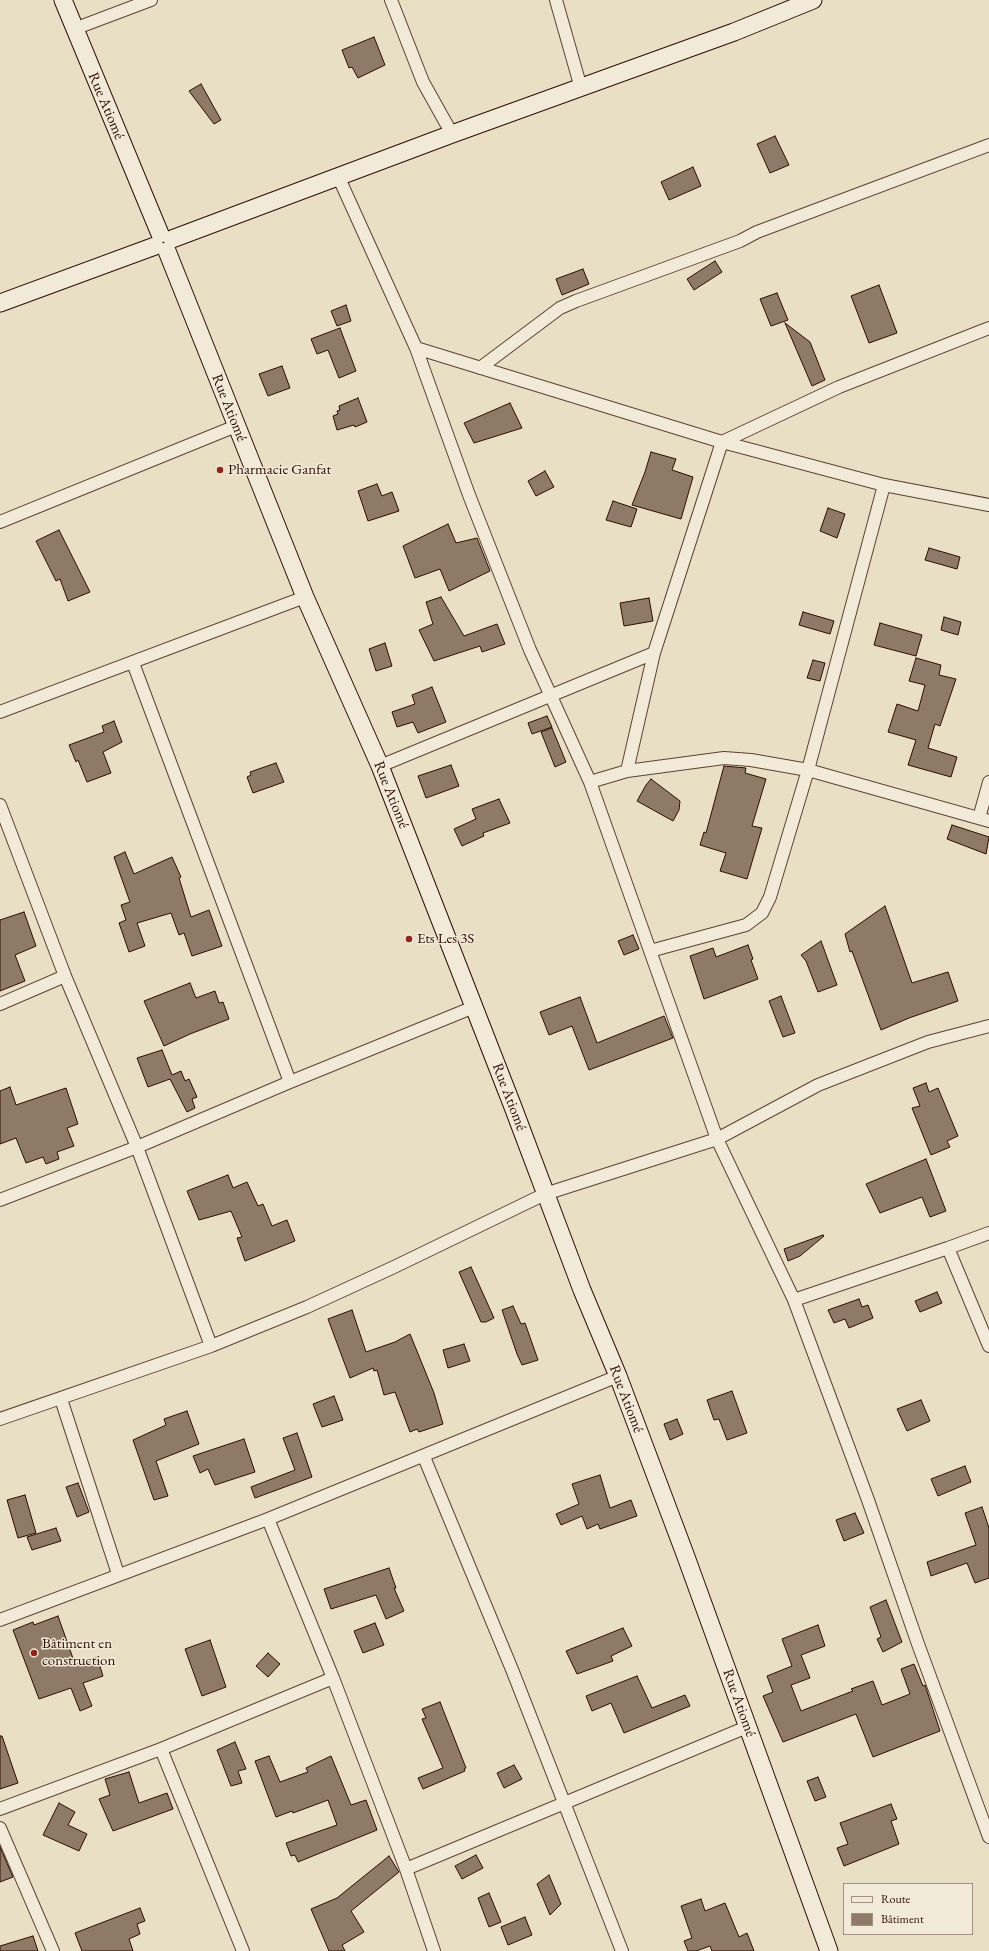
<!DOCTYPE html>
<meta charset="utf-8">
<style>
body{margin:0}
#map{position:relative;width:989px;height:1951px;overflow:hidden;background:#e9dfc5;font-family:"EB Garamond",serif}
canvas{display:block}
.legend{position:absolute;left:843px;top:1883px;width:130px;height:52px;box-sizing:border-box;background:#f1ead9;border:1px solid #a39183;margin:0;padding:5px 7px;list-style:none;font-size:12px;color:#2d0c02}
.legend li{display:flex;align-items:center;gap:8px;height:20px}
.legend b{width:20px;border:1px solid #a39183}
</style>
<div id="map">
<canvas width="989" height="1951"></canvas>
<ul class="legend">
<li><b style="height:5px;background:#f1ead9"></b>Route</li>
<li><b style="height:11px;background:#8f7a67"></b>Bâtiment</li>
</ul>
</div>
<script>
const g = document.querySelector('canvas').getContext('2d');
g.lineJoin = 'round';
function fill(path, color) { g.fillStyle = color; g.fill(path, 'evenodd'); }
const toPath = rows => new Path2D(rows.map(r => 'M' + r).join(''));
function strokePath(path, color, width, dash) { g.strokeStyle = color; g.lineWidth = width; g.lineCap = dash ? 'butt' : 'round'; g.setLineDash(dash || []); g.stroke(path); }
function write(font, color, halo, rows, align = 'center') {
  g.font = font + ' "EB Garamond",serif'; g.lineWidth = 3; g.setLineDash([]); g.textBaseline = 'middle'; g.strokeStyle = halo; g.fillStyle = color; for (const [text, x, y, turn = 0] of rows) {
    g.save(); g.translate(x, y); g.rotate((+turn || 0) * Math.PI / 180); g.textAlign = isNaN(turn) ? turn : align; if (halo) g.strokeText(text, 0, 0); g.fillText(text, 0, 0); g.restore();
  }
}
const building = toPath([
 [374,37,385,65,358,78,352,67,349,68,342,50,374,37],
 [201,84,221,120,214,124,189,91,201,84],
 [775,136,789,165,770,173,757,144,775,136],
 [693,167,701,186,669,200,661,182,693,167],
 [715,261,722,272,694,290,687,279,715,261],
 [583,269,589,284,562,295,556,279,583,269],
 [879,285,897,333,869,343,851,296,879,285],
 [777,293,788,320,771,326,760,299,777,293],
 [346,305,351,321,337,326,331,311,346,305],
 [785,323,810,342,825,380,812,386,785,323],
 [340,328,356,371,339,378,328,350,317,354,311,339,340,328],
 [282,366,290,388,268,396,259,374,282,366],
 [358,398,367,422,355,427,354,425,337,430,333,416,338,414,337,411,340,410,339,406,358,398],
 [510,403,522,428,474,443,464,423,510,403],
 [651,452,676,459,672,470,693,477,681,519,632,505,645,472,651,452],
 [545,471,554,487,536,496,528,481,545,471],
 [377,484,382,496,392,492,399,511,368,521,358,491,377,484],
 [613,501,637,509,631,527,606,520,613,501],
 [828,508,845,514,837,538,820,531,828,508],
 [448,524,456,543,477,538,490,571,449,591,440,569,415,578,403,546,448,524],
 [59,530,90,592,68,601,60,579,56,581,36,541,59,530],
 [929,548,960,557,957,569,925,560,929,548],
 [441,597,464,636,497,624,505,644,482,652,480,646,434,661,419,630,433,624,426,602,441,597],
 [649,598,653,621,624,626,620,603,649,598],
 [803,612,834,621,830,634,799,625,803,612],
 [944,617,961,622,958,635,941,630,944,617],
 [880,623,922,635,916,656,874,645,880,623],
 [385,643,392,666,376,671,369,649,385,643],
 [916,658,941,665,939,675,956,679,940,726,935,724,928,748,957,757,951,777,908,765,916,740,888,732,897,704,918,711,925,685,909,681,916,658],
 [813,660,825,663,820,681,807,678,813,660],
 [432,687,446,722,418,733,413,722,397,727,392,712,415,704,412,695,432,687],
 [547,716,552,727,532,734,528,723,547,716],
 [114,721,122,742,103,752,111,773,87,782,78,760,76,762,69,745,104,732,102,726,114,721],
 [552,728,566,762,555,767,541,732,552,728],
 [276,763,284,782,253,793,247,777,251,775,250,772,276,763],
 [451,765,459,786,426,798,418,776,451,765],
 [724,766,746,768,745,773,766,779,752,826,762,828,747,879,720,871,726,853,700,845,704,832,706,833,724,766],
 [651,779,680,801,679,810,673,821,637,801,646,785,651,779],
 [499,799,510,823,483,833,484,836,462,846,454,829,476,819,472,809,499,799],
 [952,825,989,837,986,854,947,839,952,825],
 [125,852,134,874,172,857,181,877,179,878,191,917,209,910,222,946,192,956,184,933,179,935,171,913,137,923,145,946,129,952,119,923,126,920,121,905,130,902,114,857,125,852],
 [885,906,912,983,948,972,958,1001,909,1018,881,1030,852,951,850,952,845,934,885,906],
 [24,912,36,946,15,955,25,981,0,991,0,920,24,912],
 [633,935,639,949,624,955,618,941,633,935],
 [821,941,837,985,818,992,806,961,801,955,821,941],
 [748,945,753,959,751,960,758,979,704,999,690,956,713,948,716,957,748,945],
 [190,983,196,998,215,991,219,1003,223,1002,229,1019,190,1034,164,1046,144,1001,190,983],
 [781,996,795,1033,783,1037,769,1001,781,996],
 [580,997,597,1043,664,1016,673,1038,589,1070,572,1026,549,1035,540,1012,580,997],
 [162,1050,172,1075,181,1071,185,1081,189,1079,197,1097,192,1099,195,1108,187,1112,170,1079,148,1087,137,1058,162,1050],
 [926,1083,929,1092,938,1088,958,1136,947,1141,950,1147,931,1155,912,1108,920,1106,913,1088,926,1083],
 [10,1087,16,1105,66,1088,78,1124,67,1128,74,1146,57,1152,59,1159,46,1164,43,1157,26,1163,16,1138,0,1144,0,1091,10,1087],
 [926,1159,946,1211,930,1217,922,1197,880,1213,866,1184,926,1159],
 [228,1175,233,1188,247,1182,258,1206,263,1204,272,1226,287,1220,295,1241,245,1261,237,1238,242,1237,231,1211,199,1220,187,1191,228,1175],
 [823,1235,824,1236,800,1256,788,1261,784,1249,823,1235],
 [471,1267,494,1318,486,1322,481,1322,459,1272,471,1267],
 [937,1292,942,1303,920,1312,915,1301,937,1292],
 [859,1299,862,1307,868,1305,873,1318,849,1328,845,1319,834,1323,828,1310,859,1299],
 [513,1306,521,1324,525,1323,538,1360,522,1365,517,1354,502,1310,513,1306],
 [352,1310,366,1352,395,1342,410,1334,434,1393,443,1424,419,1432,417,1429,410,1432,395,1392,384,1395,377,1370,374,1371,373,1368,350,1378,328,1319,352,1310],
 [464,1344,470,1361,448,1368,443,1350,464,1344],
 [732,1391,747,1433,727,1440,719,1419,714,1420,707,1400,732,1391],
 [334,1396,343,1420,322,1427,313,1404,334,1396],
 [921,1400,930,1421,907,1431,897,1409,921,1400],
 [187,1411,199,1444,156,1461,168,1496,154,1500,133,1440,166,1425,164,1419,187,1411],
 [677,1419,683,1434,670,1440,664,1424,677,1419],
 [297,1433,312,1477,255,1498,251,1487,295,1470,283,1438,297,1433],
 [244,1439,255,1472,215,1485,208,1469,200,1473,193,1456,244,1439],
 [965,1466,971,1482,938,1496,931,1479,965,1466],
 [600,1475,610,1508,631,1500,637,1516,600,1529,598,1524,587,1529,582,1516,561,1525,556,1514,579,1504,572,1484,600,1475],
 [78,1483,89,1512,77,1517,66,1487,78,1483],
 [25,1495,36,1533,18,1538,7,1500,25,1495],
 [982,1507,989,1528,989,1578,975,1583,967,1563,931,1576,927,1562,976,1545,965,1513,982,1507],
 [855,1513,864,1533,844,1541,836,1520,855,1513],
 [56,1528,61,1541,32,1550,27,1537,56,1528],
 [389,1568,396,1588,394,1588,404,1611,386,1619,376,1595,331,1609,324,1589,389,1568],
 [886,1600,902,1642,883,1652,877,1639,881,1637,870,1607,886,1600],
 [58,1616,75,1664,97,1657,103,1676,83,1683,92,1706,80,1711,71,1688,39,1699,13,1630,33,1622,34,1625,58,1616],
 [375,1623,384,1645,363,1653,354,1631,375,1623],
 [818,1625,825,1646,801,1655,810,1678,791,1685,801,1711,853,1691,851,1689,873,1681,882,1705,910,1694,901,1669,914,1664,923,1686,925,1685,940,1731,873,1757,856,1714,783,1742,763,1696,773,1692,767,1676,792,1666,782,1639,818,1625],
 [623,1628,632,1646,611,1656,613,1661,577,1674,566,1651,623,1628],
 [210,1640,226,1687,202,1696,185,1649,210,1640],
 [268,1653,280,1664,268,1677,256,1666,268,1653],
 [637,1676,652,1708,685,1695,690,1706,624,1733,611,1703,592,1711,586,1696,637,1676],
 [440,1702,466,1768,464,1769,465,1771,423,1789,418,1778,443,1768,422,1719,426,1718,422,1709,440,1702],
 [0,1736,2,1736,18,1783,0,1789,0,1736],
 [235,1742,246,1769,238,1771,242,1783,231,1786,217,1750,235,1742],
 [269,1756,280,1782,308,1772,306,1768,331,1756,351,1805,366,1800,377,1830,298,1862,295,1855,291,1856,286,1843,337,1825,328,1800,293,1813,292,1811,276,1817,255,1761,269,1756],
 [514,1765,522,1779,504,1788,497,1773,514,1765],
 [129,1772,139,1803,167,1793,173,1809,113,1831,99,1799,110,1795,105,1779,129,1772],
 [818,1777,826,1797,815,1801,807,1781,818,1777],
 [59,1803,75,1812,68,1825,87,1834,79,1851,43,1835,59,1803],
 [891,1804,897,1819,891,1821,899,1844,844,1866,837,1848,848,1844,840,1823,891,1804],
 [0,1847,13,1877,0,1882,0,1847],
 [476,1855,483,1868,462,1879,455,1866,476,1855],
 [389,1856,399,1872,351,1911,364,1932,342,1945,345,1951,329,1951,311,1909,337,1898,389,1856],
 [549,1875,561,1904,550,1915,537,1884,549,1875],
 [489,1893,501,1922,489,1927,478,1898,489,1893],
 [701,1899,705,1911,725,1903,739,1937,747,1933,754,1951,712,1951,710,1946,696,1951,688,1951,684,1941,692,1938,681,1906,701,1899],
 [140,1908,145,1921,137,1924,140,1934,129,1939,133,1951,82,1951,75,1933,140,1908],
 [525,1917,532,1935,508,1945,501,1927,525,1917],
 [33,1936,38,1951,0,1951,0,1946,33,1936]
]);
fill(building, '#8f7a67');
strokePath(building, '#2d0c02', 1);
const street = toPath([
 [391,0,423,82,452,134],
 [556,0,581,88],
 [74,29,151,0],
 [338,176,416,348,469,495,530,650,590,782,717,1139,794,1300,868,1500,918,1644,989,1837],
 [989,328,839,387,722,442,884,485,989,505],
 [480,368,560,308,576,301,740,241,757,232,989,145],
 [0,522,236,426],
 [133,663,290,1082],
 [0,712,305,597],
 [380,766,654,653,722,442,416,348],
 [627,771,654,653],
 [590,782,627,771,724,758,751,760,808,770,989,821],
 [0,805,65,976,137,1147,211,1346],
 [979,818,989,782],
 [650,951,746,925,762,913,770,897,808,770,884,485],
 [0,1004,65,976],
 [0,1200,137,1147,290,1082,474,1007],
 [948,1248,989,1233],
 [794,1300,948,1248,989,1346],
 [61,1399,118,1574],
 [0,1419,211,1346,307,1307,394,1267,545,1194,717,1139,818,1085,928,1042,989,1026],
 [424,1457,513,1672,622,1951],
 [268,1519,618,1376],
 [0,1620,268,1519,333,1678],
 [161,1749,243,1951],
 [0,1809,161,1749,333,1678,406,1869,434,1951],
 [0,1828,53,1951],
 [406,1869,747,1727]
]);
const secondary = toPath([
 [63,0,160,234],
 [172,239,452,134,734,32,813,0],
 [167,251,305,597,380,766,513,1107,582,1290,618,1376,685,1554,829,1951],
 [0,303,155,246]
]);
strokePath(street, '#5c4133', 14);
strokePath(secondary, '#2d0c02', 19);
strokePath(street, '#f1ead9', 12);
strokePath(secondary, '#f1ead9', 17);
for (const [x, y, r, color] of [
 [220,470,4,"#8f2418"],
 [409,939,4,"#8f2418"],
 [34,1653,4,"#8f2418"]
]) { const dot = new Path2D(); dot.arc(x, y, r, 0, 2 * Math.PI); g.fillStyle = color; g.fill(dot); strokePath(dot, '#f1ead9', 1.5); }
write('15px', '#2d0c02', '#f1ead9', [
 ["Rue Atiomé",106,106,67],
 ["Rue Atiomé",229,408,68],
 ["Rue Atiomé",391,795,68],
 ["Rue Atiomé",509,1097,69],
 ["Rue Atiomé",626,1399,69],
 ["Rue Atiomé",739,1703,70]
]);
write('15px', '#2d0c02', '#f1ead9', [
 ["Pharmacie Ganfat",228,470],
 ["Ets Les 3S",417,939],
 ["Bâtiment en",42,1644],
 ["construction",42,1661]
], 'left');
</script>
